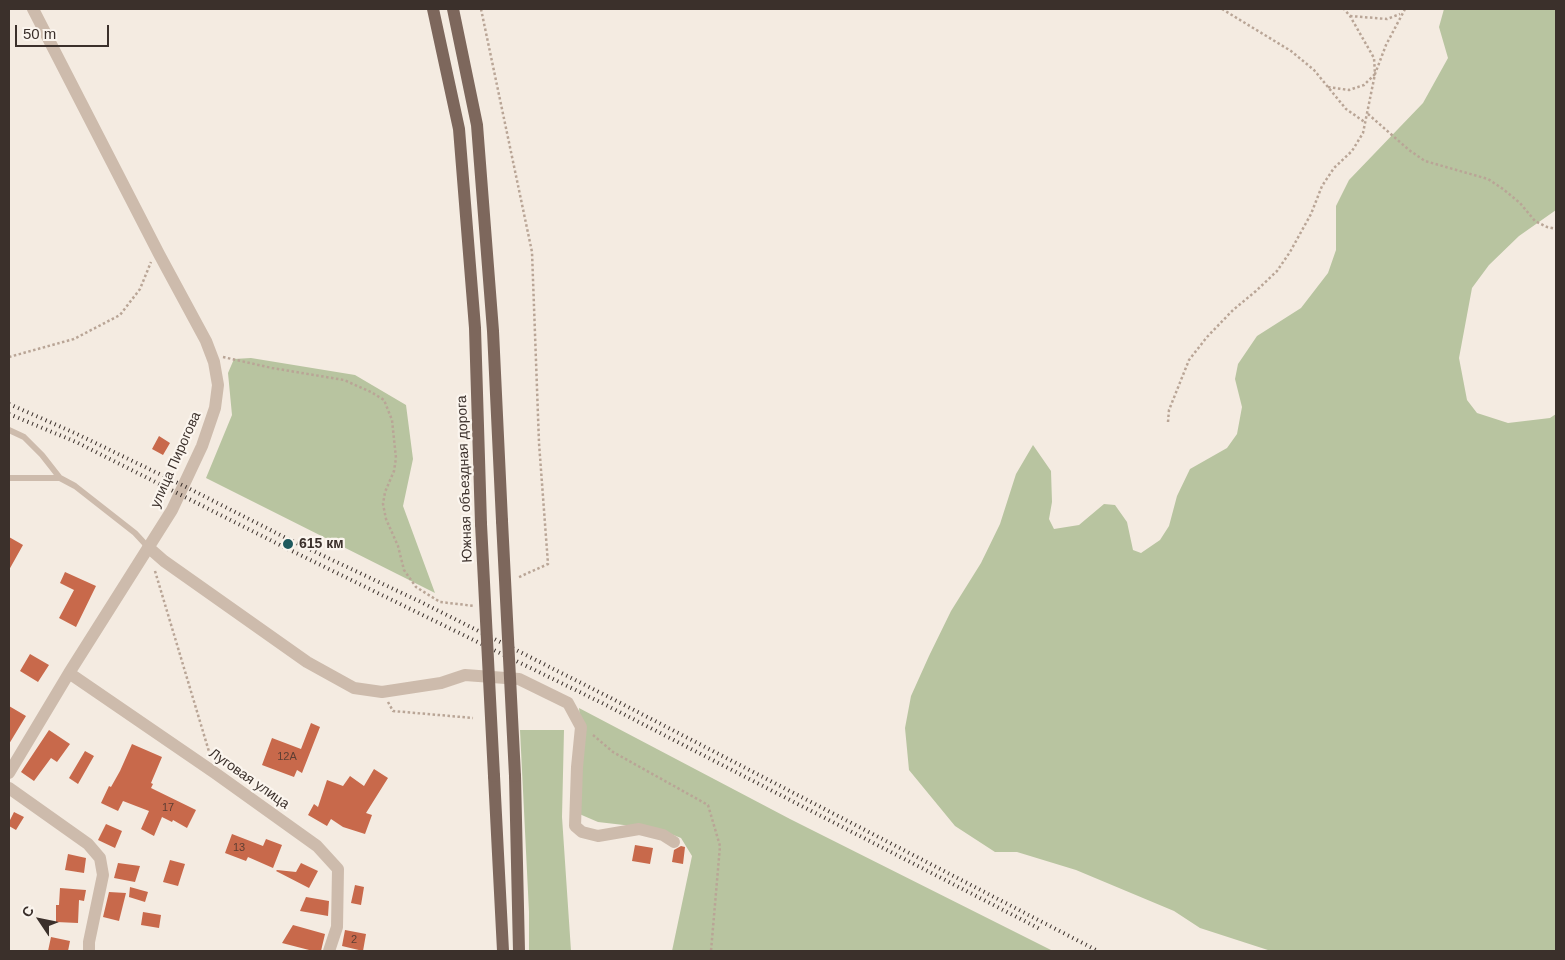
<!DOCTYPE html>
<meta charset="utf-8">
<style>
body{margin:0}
#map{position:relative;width:1565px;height:960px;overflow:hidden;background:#f4ebe1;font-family:Helvetica,sans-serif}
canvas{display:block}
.frame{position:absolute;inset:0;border:10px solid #3b302b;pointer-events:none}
.north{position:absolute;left:15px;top:895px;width:50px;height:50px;-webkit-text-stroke:4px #fbf5ee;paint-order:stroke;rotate:304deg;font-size:14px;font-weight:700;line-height:20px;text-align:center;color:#3b302b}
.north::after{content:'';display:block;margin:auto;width:18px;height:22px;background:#3b302b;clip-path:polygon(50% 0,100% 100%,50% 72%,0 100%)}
.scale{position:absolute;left:15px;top:25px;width:94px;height:22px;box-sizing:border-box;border:2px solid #3b302b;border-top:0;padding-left:6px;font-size:15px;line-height:18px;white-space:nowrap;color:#3b302b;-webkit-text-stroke:4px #fbf5ee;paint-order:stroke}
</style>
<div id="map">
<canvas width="1565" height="960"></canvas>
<div class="frame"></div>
<div class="north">С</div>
<div class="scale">50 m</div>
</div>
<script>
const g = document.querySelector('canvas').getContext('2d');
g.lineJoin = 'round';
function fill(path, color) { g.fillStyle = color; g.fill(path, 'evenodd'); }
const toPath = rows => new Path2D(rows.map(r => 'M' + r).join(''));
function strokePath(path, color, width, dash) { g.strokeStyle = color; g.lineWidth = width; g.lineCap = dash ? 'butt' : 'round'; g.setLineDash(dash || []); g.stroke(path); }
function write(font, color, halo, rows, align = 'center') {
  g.font = font + ' Helvetica,sans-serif'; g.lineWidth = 4.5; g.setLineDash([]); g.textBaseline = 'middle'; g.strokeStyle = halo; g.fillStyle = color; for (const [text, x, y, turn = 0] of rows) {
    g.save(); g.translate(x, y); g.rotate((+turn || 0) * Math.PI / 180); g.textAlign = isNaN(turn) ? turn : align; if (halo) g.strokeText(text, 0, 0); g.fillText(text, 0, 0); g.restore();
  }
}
fill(toPath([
 [1444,9,1556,9,1556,210,1519,236,1489,265,1472,288,1459,358,1467,400,1477,413,1508,423,1550,418,1556,414,1556,951,1271,951,1200,928,1174,911,1076,870,1017,852,995,852,955,826,909,770,905,728,911,696,929,656,951,611,981,563,1000,524,1016,474,1033,445,1051,471,1052,502,1049,519,1054,529,1079,525,1104,504,1115,505,1127,522,1133,550,1141,553,1160,540,1169,526,1177,496,1190,469,1227,448,1237,434,1242,407,1235,379,1238,364,1257,336,1301,308,1328,273,1336,250,1336,206,1349,180,1423,103,1448,58,1439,27],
 [251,358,355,375,406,405,413,459,403,506,435,593,206,478,232,415,228,373,234,359],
 [579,708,790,819,1053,951,672,951,692,856,681,838,658,829,598,822,577,813,583,750],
 [520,730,564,730,562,817,571,951,529,951,529,912]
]), '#b8c4a0');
fill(toPath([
 [159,436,170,443,163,455,152,449],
 [9,537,23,545,9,570],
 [65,572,96,586,76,627,59,618,74,590,60,583],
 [30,654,49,665,38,682,20,671],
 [9,706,26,716,9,744],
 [311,723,320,727,302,773,297,770,294,777,262,765,272,738,301,749],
 [49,730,70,744,57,762,51,758,34,781,21,772],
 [132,744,162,757,151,783,153,784,151,788,196,810,187,828,173,820,172,822,162,817,154,836,141,829,149,811,123,801,118,811,101,803,109,786,111,787,120,771],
 [85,751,94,756,78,784,69,778],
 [374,769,388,778,366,813,372,815,365,834,343,827,331,819,327,826,308,815,314,804,318,807,327,780,343,786,350,776,364,786],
 [14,812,24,817,16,830,9,826,9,822],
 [106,824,122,831,115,848,98,840],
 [232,834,263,846,266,839,282,845,273,868,248,857,246,861,225,853],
 [635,845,653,848,650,864,632,861],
 [681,846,685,847,683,864,672,862,674,850],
 [68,854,86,858,84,873,65,870],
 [170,860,185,864,178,886,163,882],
 [118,863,140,866,135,882,114,878],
 [301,863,318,871,309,888,276,871,277,870,296,872],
 [355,885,364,887,361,905,351,903],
 [130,887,148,892,145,902,129,897],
 [60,888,86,890,84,901,79,900,78,923,56,922,56,905,59,905],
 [109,892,126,893,119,921,103,917],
 [306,897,329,901,328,916,300,911],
 [143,912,161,915,159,928,141,925],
 [293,925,325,934,321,951,313,951,282,943],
 [345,930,366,934,363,951,342,946],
 [51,937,70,941,68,951,48,951]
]), '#c8694b');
strokePath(toPath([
 [481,9,532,252,539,443,548,564,517,578],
 [1222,9,1291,51,1314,70,1346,109,1366,123],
 [1350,16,1387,19,1400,14],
 [1328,87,1349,90,1364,85,1375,74,1374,58,1350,16,1344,9],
 [1368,114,1409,150,1425,161,1488,179,1503,189,1520,203,1535,221,1547,227,1556,229],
 [9,357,74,339,120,315,140,289,151,262],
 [223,357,272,368,344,380,371,392,384,400,392,420,396,458,394,471,385,492,383,504,386,519,398,546,404,570,416,587,440,602,475,606],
 [1168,422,1169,410,1189,360,1207,337,1233,310,1256,291,1277,271,1290,252,1311,214,1322,186,1334,168,1352,151,1363,133,1375,74,1386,45,1405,9],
 [155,571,210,755],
 [388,702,393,711,473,718],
 [593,735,613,752,708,805,720,846,711,951]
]), '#b9a596', 2.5, [2.5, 2.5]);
strokePath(toPath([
 [9,430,24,437,42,455,60,478],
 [9,478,60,478,75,486,135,533,148,547]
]), '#cdbbac', 6);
strokePath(toPath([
 [148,547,164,561,307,662,354,688,382,692,441,683,465,675,519,679,568,703,581,727,577,767,575,826,582,832,598,836,639,829,663,835,674,842],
 [69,673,215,773,317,846,338,869,337,927,329,951],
 [9,773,69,673,172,510,202,446,215,408,218,385,214,362,206,341,159,254,33,9],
 [9,788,88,844,100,858,103,875,89,942,89,951]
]), '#cdbbac', 12);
strokePath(toPath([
 [433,9,459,129,475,328,481,524],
 [453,9,477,125,493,331,502,521],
 [494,776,503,951],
 [515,776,519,951]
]), '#7d675c', 12);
strokePath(toPath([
 [9,404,77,434,184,486,290,540,423,603,607,696,1098,951],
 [9,414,76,442,286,548,602,703,1042,930]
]), '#3b302b', 4, [1, 4]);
strokePath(toPath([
 [502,521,515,776],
 [481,524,494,776]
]), '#7d675c', 12);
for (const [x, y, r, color] of [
 [288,544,6,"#1f5a5e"]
]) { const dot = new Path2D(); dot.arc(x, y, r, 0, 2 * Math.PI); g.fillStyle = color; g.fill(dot); strokePath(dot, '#fbf5ee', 2); }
write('11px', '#5e3e33', null, [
 ["12А",287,757],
 ["17",168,808],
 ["13",239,848],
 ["2",354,940]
]);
write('14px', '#3b302b', '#fbf5ee', [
 ["улица Пирогова",176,460,-66],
 ["Южная объездная дорога",465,479,-92],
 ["Луговая улица",249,779,35]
]);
write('bold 14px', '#3b302b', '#fbf5ee', [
 ["615 км",299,544]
], 'left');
</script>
